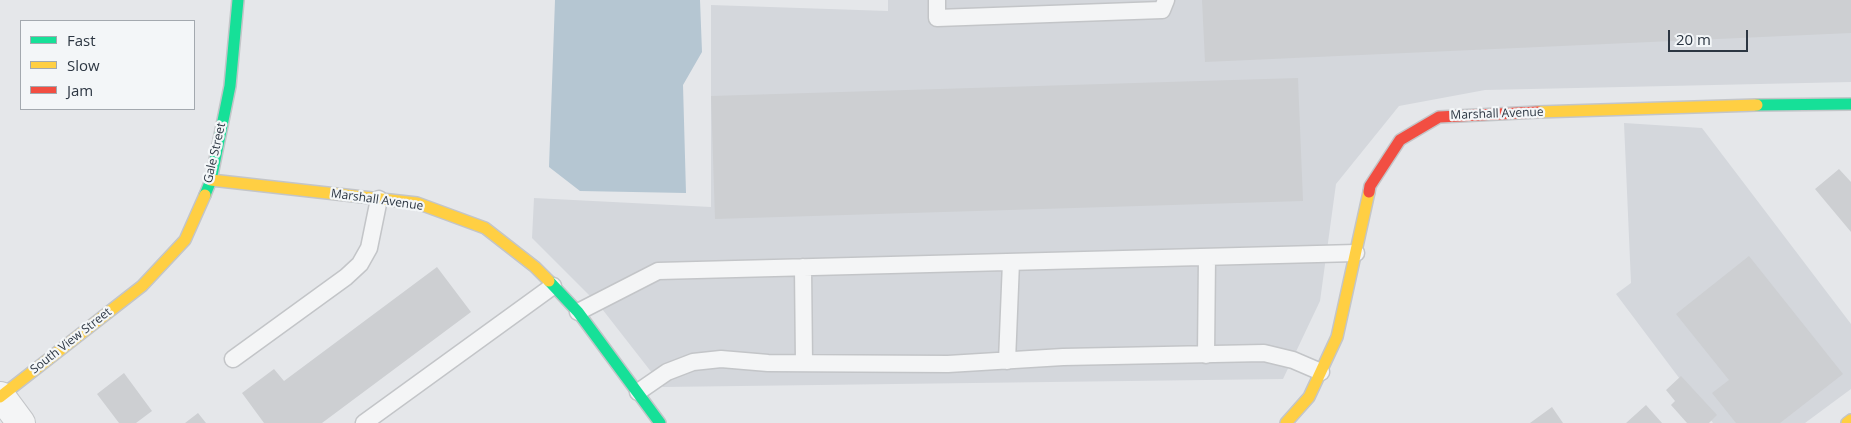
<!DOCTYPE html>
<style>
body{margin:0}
#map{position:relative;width:1851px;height:423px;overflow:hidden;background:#e5e7ea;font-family:"Open Sans",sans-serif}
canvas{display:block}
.legend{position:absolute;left:20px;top:20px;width:175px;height:90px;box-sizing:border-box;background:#f3f6f8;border:1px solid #a3a9af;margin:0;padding:6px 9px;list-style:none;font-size:15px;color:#2c3642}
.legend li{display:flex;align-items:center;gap:10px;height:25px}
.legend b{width:25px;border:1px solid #a3a9af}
.scale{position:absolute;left:1668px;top:30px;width:80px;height:22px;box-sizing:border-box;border:2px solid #2c3642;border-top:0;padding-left:6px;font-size:15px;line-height:18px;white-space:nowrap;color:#2c3642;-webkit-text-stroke:4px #f3f6f8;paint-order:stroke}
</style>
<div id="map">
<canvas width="1851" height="423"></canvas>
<ul class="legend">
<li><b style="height:6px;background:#16e098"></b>Fast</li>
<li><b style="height:6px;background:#ffcf43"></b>Slow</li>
<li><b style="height:6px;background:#f24e42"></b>Jam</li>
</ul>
<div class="scale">20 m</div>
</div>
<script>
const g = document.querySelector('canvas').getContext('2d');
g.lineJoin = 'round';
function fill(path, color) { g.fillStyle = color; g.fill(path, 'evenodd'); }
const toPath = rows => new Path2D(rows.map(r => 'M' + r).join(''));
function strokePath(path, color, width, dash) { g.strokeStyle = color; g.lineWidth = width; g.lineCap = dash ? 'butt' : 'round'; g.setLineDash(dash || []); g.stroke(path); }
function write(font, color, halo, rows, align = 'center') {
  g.font = font + ' "Open Sans",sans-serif'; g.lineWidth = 4.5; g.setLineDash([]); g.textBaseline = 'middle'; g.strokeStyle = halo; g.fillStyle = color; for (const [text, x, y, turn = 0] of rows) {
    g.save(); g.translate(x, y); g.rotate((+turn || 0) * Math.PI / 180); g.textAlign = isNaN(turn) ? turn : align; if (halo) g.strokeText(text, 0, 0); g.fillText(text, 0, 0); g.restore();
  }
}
fill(toPath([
 [888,0,1851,0,1851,82,1485,90,1399,106,1336,184,1320,301,1283,379,663,387,599,305,532,238,534,198,711,207,711,5,888,11],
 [1624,123,1702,128,1851,324,1851,389,1805,423,1713,423,1616,294,1631,283]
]), '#d4d7dc');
fill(toPath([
 [555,0,700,0,702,52,683,85,686,193,580,191,549,167]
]), '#b5c6d2');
fill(toPath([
 [1202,0,1851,0,1851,33,1205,62],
 [1298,78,1303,201,715,219,711,96],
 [1839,169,1851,182,1851,232,1815,189],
 [1749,256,1843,374,1780,423,1736,423,1712,393,1729,380,1676,314],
 [437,267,471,312,322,423,264,423,242,393,274,369,284,381],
 [124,373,152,411,136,423,119,423,97,394],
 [1681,376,1717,415,1709,423,1687,423,1671,405,1675,401,1666,390],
 [1646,405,1662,423,1626,423],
 [1552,407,1563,423,1530,423],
 [198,413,206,423,185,423]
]), '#cdcfd2');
const lane = toPath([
 [937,0,937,18,1162,10,1166,0],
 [803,267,804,363],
 [578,312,658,271,1356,253],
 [1206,355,1207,257],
 [233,359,346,277,360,264,369,248,379,199],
 [1007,361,1011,262],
 [638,392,667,372,693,362,721,359,768,363,948,364,1063,357,1264,353,1293,360,1321,372],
 [364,423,553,286]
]);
const street = toPath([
 [1,396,21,423]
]);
const fast = toPath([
 [1757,105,1851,104],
 [205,195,211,180,230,86,238,0],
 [549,281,578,312,660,423]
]);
const slow = toPath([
 [1538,112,1757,105],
 [211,180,417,203,485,228,535,267,549,281],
 [0,397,142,286,185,240,205,195],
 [1286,423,1309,397,1337,337,1369,192],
 [1847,423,1851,420]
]);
const jam = toPath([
 [1369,192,1370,186,1400,140,1439,117,1538,112]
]);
strokePath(lane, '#c3c5c8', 19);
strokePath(street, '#c3c5c8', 30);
strokePath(fast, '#c3c5c8', 14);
strokePath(slow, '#c3c5c8', 14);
strokePath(jam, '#c3c5c8', 14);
strokePath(lane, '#f4f5f6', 16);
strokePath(street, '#f4f5f6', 28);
strokePath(fast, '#16e098', 11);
strokePath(slow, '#ffcf43', 11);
strokePath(jam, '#f24e42', 11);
write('12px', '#2c3642', '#f3f6f8', [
 ["Marshall Avenue",1497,114,-2],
 ["Gale Street",215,153,-77],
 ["Marshall Avenue",377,200,8],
 ["South View Street",71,341,-38]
]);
</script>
